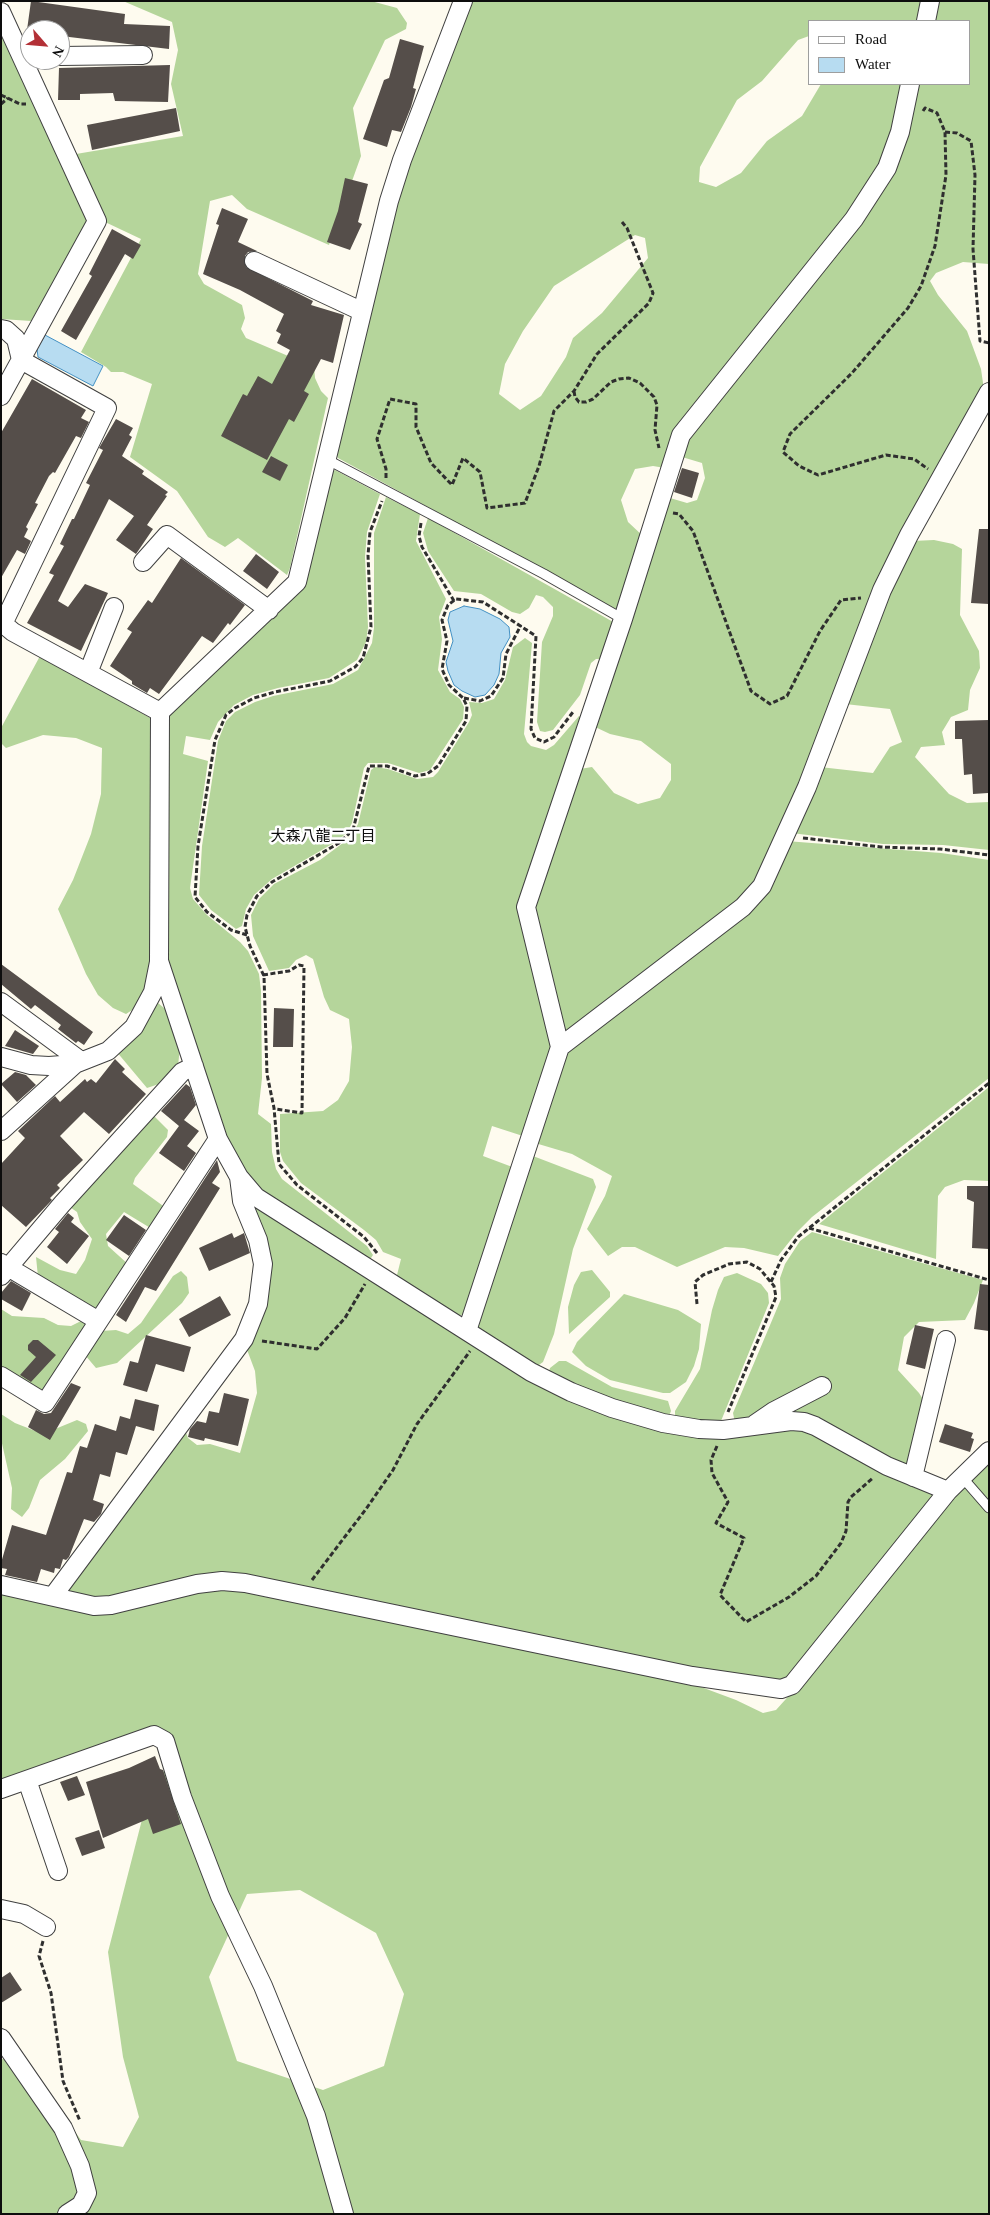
<!DOCTYPE html>
<meta charset="utf-8">
<style>
body{margin:0}
#map{position:relative;width:990px;height:2215px;overflow:hidden;background:#fefbef;font-family:"Times New Roman",serif}
canvas{display:block}
.frame{position:absolute;inset:0;border:2px solid #0d0d0d;pointer-events:none}
.legend{position:absolute;left:808px;top:20px;width:162px;height:65px;box-sizing:border-box;background:#fff;border:1px solid #9e9e9e;margin:0;padding:6px 9px;list-style:none;font-size:15px;color:#0d0d0d}
.legend li{display:flex;align-items:center;gap:10px;height:25px}
.legend b{width:25px;border:1px solid #9e9e9e}
.north{position:absolute;left:20px;top:20px;width:50px;height:50px;box-sizing:border-box;background:#fff;border:1px solid #9e9e9e;border-radius:50%;rotate:117deg;font-size:14px;font-weight:700;line-height:20px;text-align:center;color:#0d0d0d}
.north::after{content:'';display:block;margin:auto;width:18px;height:22px;background:#b33036;clip-path:polygon(50% 0,100% 100%,50% 72%,0 100%)}
</style>
<div id="map">
<canvas width="990" height="2215"></canvas>
<div class="frame"></div>
<ul class="legend">
<li><b style="height:6px;background:#fff"></b>Road</li>
<li><b style="height:14px;background:#b7dcf1"></b>Water</li>
</ul>
<div class="north">N</div>
</div>
<script>
const g = document.querySelector('canvas').getContext('2d');
g.lineJoin = 'round';
function fill(path, color) { g.fillStyle = color; g.fill(path, 'evenodd'); }
const toPath = rows => new Path2D(rows.map(r => 'M' + r).join(''));
function strokePath(path, color, width, dash) { g.strokeStyle = color; g.lineWidth = width; g.lineCap = dash ? 'butt' : 'round'; g.setLineDash(dash || []); g.stroke(path); }
function write(font, color, halo, rows, align = 'center') {
  g.font = font + ' "Times New Roman","Noto Sans JP",serif'; g.lineWidth = 5; g.setLineDash([]); g.textBaseline = 'middle'; g.strokeStyle = halo; g.fillStyle = color; for (const [text, x, y, turn = 0] of rows) {
    g.save(); g.translate(x, y); g.rotate((+turn || 0) * Math.PI / 180); g.textAlign = isNaN(turn) ? turn : align; if (halo) g.strokeText(text, 0, 0); g.fillText(text, 0, 0); g.restore();
  }
}
fill(toPath([
 [123,1,371,1,397,8,407,23,406,29,385,40,353,108,361,156,329,245,247,209,232,195,210,201,198,274,204,284,242,305,245,318,241,329,246,338,314,367,315,378,321,391,328,398,290,568,287,575,238,538,225,547,208,537,177,491,130,457,152,384,123,372,111,372,106,367,81,352,141,239,105,222,76,154,183,136,171,84,178,50,172,22],
 [471,1,925,1,920,21,809,21,809,36,798,40,762,81,737,100,700,167,699,182,716,187,741,173,767,141,802,116,821,84,906,84,881,167,846,218,665,468,653,466,635,469,621,500,628,522,643,536,620,607,615,609,338,458,336,453,398,203,421,130],
 [635,235,645,238,648,258,602,313,573,338,566,357,541,396,520,410,499,394,505,364,523,331,554,286],
 [937,1,989,1,989,264,963,262,936,273,930,281,938,295,967,331,981,369,984,390,778,836,748,897,568,1032,561,1027,535,903,580,769,592,767,614,793,638,804,660,798,671,780,671,764,641,741,610,734,593,726,670,498,687,503,697,500,705,478,702,463,682,457,689,439,865,214,917,84,969,84,969,21,932,21],
 [1,34,89,219,31,321,1,319],
 [335,470,380,494,367,532,365,557,368,627,366,642,357,660,329,678,278,688,253,695,234,705,218,722,210,740,186,736,183,754,208,761,190,888,193,899,207,915,240,942,248,951,259,974,261,991,262,1078,258,1114,271,1124,272,1152,276,1169,282,1179,367,1246,373,1255,369,1261,263,1194,248,1177,231,1148,169,963,164,927,168,715,300,590,331,472],
 [386,497,420,514,416,541,446,599,439,617,442,639,438,670,450,692,460,699,464,707,463,719,430,770,419,773,388,763,368,763,364,768,352,823,348,831,339,840,272,879,254,895,246,909,242,926,236,929,211,910,199,895,202,846,218,741,226,721,235,712,255,702,273,696,333,684,358,670,372,643,374,628,374,533],
 [428,518,615,623,602,659,596,659,591,663,580,695,553,730,545,732,540,731,537,722,542,642,553,616,553,607,543,597,536,595,529,608,520,614,512,612,481,594,454,591,428,551,423,533],
 [934,540,953,544,962,549,960,615,979,651,980,668,970,690,968,710,951,717,942,732,945,745,921,747,915,757,949,794,967,803,989,802,989,850,943,845,883,844,791,833,820,767,873,773,890,747,902,742,890,709,845,704,888,592,913,541],
 [525,638,532,643,524,734,527,742,531,746,546,750,554,745,579,716,583,719,520,907,552,1046,526,1137,492,1126,483,1156,515,1168,467,1313,455,1317,396,1279,401,1259,383,1252,376,1240,364,1230,301,1183,283,1161,280,1152,280,1114,323,1111,338,1100,349,1081,352,1047,349,1019,330,1010,324,997,313,959,306,955,296,960,289,968,269,971,253,936,251,915,259,899,274,884,320,860,351,837,358,824,371,770,375,767,388,769,417,779,433,777,438,772,469,722,472,715,469,702,482,703,494,699,505,680,513,647],
 [40,656,152,719,153,966,147,989,137,1007,126,1014,113,1008,98,995,86,974,58,909,73,880,91,834,101,794,102,748,76,738,43,735,6,748,1,743,1,728],
 [786,841,941,853,989,860,989,1078,812,1217,797,1232,778,1256,744,1248,725,1247,677,1267,635,1247,622,1247,608,1256,587,1229,605,1196,612,1176,572,1154,535,1143,566,1050,745,911],
 [158,1003,170,1013,180,1047,178,1066,162,1083,147,1088,116,1051,147,1019],
 [989,1087,989,1181,964,1180,945,1187,938,1196,936,1259,819,1224],
 [151,1113,168,1130,167,1137,135,1178,133,1184,166,1208,152,1229,124,1212,106,1234,108,1246,129,1265,95,1313,38,1277,36,1257,60,1270,76,1274,85,1260,92,1239,80,1222,77,1212,67,1205],
 [533,1156,593,1179,596,1187,573,1249,554,1334,543,1362,536,1367,478,1331,475,1325],
 [247,1198,458,1332,660,1427,805,1428,939,1496,790,1680,780,1684,686,1670,242,1578,109,1600,65,1595,185,1430,188,1438,197,1445,210,1444,240,1453,257,1393,255,1371,246,1347,264,1291],
 [812,1232,983,1280,974,1303,965,1320,919,1322,904,1337,898,1370,919,1393,926,1404,907,1467,818,1422,735,1423,733,1413,781,1299,780,1278,785,1264,800,1241],
 [592,1270,610,1292,610,1297,569,1334,568,1307,574,1285,581,1272],
 [181,1271,187,1277,189,1293,182,1303,117,1363,96,1368,85,1355,101,1331,116,1330,128,1334,141,1323,173,1276],
 [737,1273,761,1284,768,1293,769,1303,721,1421,715,1426,675,1421,675,1411,700,1369,712,1310,718,1290,724,1277],
 [624,1294,678,1310,701,1324,699,1349,694,1366,686,1382,670,1393,663,1393,610,1380,586,1366,572,1352,577,1342],
 [1,1309,12,1316,44,1318,58,1325,71,1326,81,1321,92,1323,43,1396,1,1369],
 [559,1361,566,1361,612,1387,668,1401,671,1411,669,1416,612,1402,548,1374,550,1368],
 [1,1414,15,1423,43,1434,77,1420,86,1424,88,1431,65,1459,40,1480,29,1508,22,1517,11,1509,12,1488,1,1439],
 [989,1458,989,1504,972,1485,970,1474],
 [963,1486,969,1490,989,1512,989,2214,1,2214,1,2059,14,2060,47,2093,81,2140,123,2147,139,2117,123,2057,108,1952,146,1804,175,1750,167,1734,1,1781,1,1589,98,1611,199,1588,245,1589,685,1681,736,1700,763,1713,776,1710,794,1690],
 [300,1890,376,1933,404,1994,384,2066,323,2090,237,2061,209,1977,247,1894]
]), '#b5d59b');
const water = toPath([
 [45,335,103,366,93,386,38,357,37,349,45,335],
 [464,606,480,609,500,619,509,627,510,637,501,653,499,674,494,685,485,695,475,697,462,691,454,685,448,671,446,662,453,641,448,620,450,612,464,606]
]);
fill(water, '#b7dcf1');
strokePath(water, '#4390c3', 1);
fill(toPath([
 [31,1,125,14,124,24,170,26,169,49,61,36,62,30,27,30],
 [400,39,424,46,416,76,413,88,416,89,411,107,401,132,392,130,387,147,363,139,384,80,389,78],
 [170,65,168,102,115,101,113,93,80,94,80,100,58,100,59,68],
 [176,108,180,131,92,150,87,125],
 [345,178,368,184,358,222,362,224,350,250,327,242,338,211],
 [222,208,248,219,238,242,257,251,248,252,245,256,246,267,313,301,311,305,344,315,333,363,321,359,304,391,309,394,294,422,289,419,267,460,221,436,243,394,247,396,258,376,272,384,290,350,277,343,281,334,276,331,284,314,240,290,203,274,219,225,216,224],
 [112,229,141,245,133,259,125,254,76,340,61,331,92,276,89,274],
 [32,379,86,410,81,418,89,422,81,438,76,436,55,473,53,472,49,476,35,503,38,504,26,527,28,529,24,537,31,541,25,554,17,550,1,578,1,433],
 [116,419,133,428,129,435,132,437,122,456,144,471,142,474,168,492,165,495,167,496,147,525,153,529,136,554,116,540,134,516,109,499,58,601,68,607,85,584,108,593,81,651,27,623,54,575,49,573,64,546,60,544,72,519,74,519,90,485,86,483,103,450,99,448],
 [271,456,288,465,280,481,262,472],
 [682,468,699,473,692,498,674,492],
 [979,529,989,529,989,604,971,603],
 [256,554,279,572,267,589,243,571],
 [181,558,245,605,230,625,228,623,213,643,202,636,159,694,150,688,147,693,132,684,132,681,110,666,132,632,127,629,148,600,152,603],
 [989,720,988,793,973,794,972,774,964,775,962,739,955,739,955,721],
 [1,964,93,1032,84,1045,78,1041,76,1043,58,1029,61,1025,35,1005,31,1009,1,984],
 [274,1008,294,1009,293,1047,273,1047],
 [15,1030,39,1046,33,1054,5,1046],
 [115,1059,125,1069,122,1072,146,1094,109,1134,84,1112,60,1136,83,1160,57,1185,60,1188,50,1198,52,1200,26,1227,1,1205,1,1164,25,1138,18,1131,55,1096,60,1102,85,1079,87,1082,91,1079,96,1083],
 [15,1072,26,1075,36,1085,17,1102,1,1084],
 [186,1084,190,1087,196,1105,184,1120,199,1131,187,1146,196,1153,184,1171,159,1153,179,1126,161,1111],
 [217,1160,220,1172,212,1183,220,1188,156,1291,145,1287,126,1322,116,1315],
 [967,1186,989,1186,989,1249,972,1248,974,1202,967,1199],
 [68,1213,74,1218,71,1222,89,1236,67,1264,47,1247,59,1232,55,1229],
 [124,1215,146,1230,129,1256,106,1240],
 [232,1233,234,1238,244,1233,250,1253,209,1271,199,1248],
 [11,1281,31,1293,22,1311,1,1299,1,1293],
 [980,1284,989,1285,989,1331,974,1329],
 [220,1296,231,1315,189,1337,179,1319],
 [915,1325,934,1329,925,1369,906,1364],
 [146,1335,191,1347,184,1372,156,1364,147,1392,123,1385,130,1361,138,1363],
 [33,1340,38,1340,56,1355,31,1382,20,1375,36,1357,28,1350,28,1345],
 [71,1383,81,1387,50,1440,28,1427,36,1410,44,1414,51,1413],
 [224,1393,249,1399,238,1446,205,1438,204,1441,188,1437,190,1429,197,1421,206,1423,209,1411,219,1413],
 [135,1399,159,1405,154,1431,136,1426,127,1455,116,1452,110,1477,100,1474,93,1500,104,1504,101,1514,94,1522,84,1519,69,1557,66,1560,63,1559,60,1569,55,1568,54,1573,41,1569,37,1582,5,1575,7,1569,1,1568,1,1563,12,1525,46,1535,67,1472,72,1473,80,1446,87,1448,95,1424,116,1431,120,1416,130,1419],
 [945,1424,973,1433,971,1438,974,1439,970,1452,939,1442],
 [155,1756,160,1769,163,1770,181,1824,153,1834,148,1819,103,1838,86,1782,129,1768],
 [77,1776,85,1795,68,1801,60,1782],
 [99,1830,105,1848,82,1856,75,1838],
 [10,1972,22,1990,1,2003,1,1978]
]), '#554e4a');
const lane = toPath([
 [326,459,544,574,623,619],
 [962,1477,989,1508]
]);
const street = toPath([
 [463,1,402,160,389,201,297,582,160,712,159,961,218,1139,239,1177,256,1197,531,1372,571,1392,612,1408,663,1423,699,1429,723,1430,791,1421,804,1422,815,1426,887,1466,948,1491],
 [1,12,97,221,1,396],
 [926,21,930,1],
 [60,56,143,55],
 [254,261,361,311],
 [1,329,6,330,16,339,21,360,107,408,3,624],
 [143,562,167,535,269,610],
 [1,622,13,632,160,712],
 [88,673,114,607],
 [1,1002,81,1061],
 [560,1047,743,907,762,886,807,787,882,590,909,535,989,392],
 [1,1057,31,1065,49,1066,75,1064,108,1051,134,1027,153,992,159,962],
 [1,1131,75,1064],
 [1,1263,97,1320],
 [1,1276,62,1204,182,1072,194,1066],
 [467,1331,560,1047,526,907,623,619,681,435,854,219,887,168,900,132,910,84],
 [1,1376,45,1403,218,1139],
 [755,1424,774,1411,822,1386],
 [913,1477,946,1340],
 [1,1585,94,1606,111,1605,197,1584,222,1581,245,1583,692,1676,781,1689,792,1685,948,1491,989,1451],
 [53,1596,244,1339,258,1304,263,1264,258,1240,242,1201,239,1177],
 [27,1780,58,1871],
 [1,1789,154,1735,165,1741,182,1797,220,1896,263,1986,316,2116,344,2214],
 [1,1909,24,1914,46,1927],
 [1,2038,63,2128,80,2166,87,2193,81,2205,67,2214]
]);
strokePath(lane, '#404040', 11);
strokePath(street, '#404040', 20);
strokePath(toPath([
 [1,95,20,104,26,104],
 [1,104,8,98],
 [923,111,925,108,937,113,945,132,946,175,935,246,921,286,908,308,852,373,790,434,783,452,799,466,818,475,886,455,914,459,928,469],
 [945,132,957,133,971,141,975,175,973,249,980,341,989,343],
 [574,391,575,397,579,402,586,402,593,399,611,382,619,379,629,378,640,383,654,397,657,405,655,430,659,448],
 [386,478,386,469,377,439,390,399,416,404,416,427,431,463,452,485,463,458,480,472,487,508,525,503,539,466,554,411,574,391,597,354,649,303,653,293,627,228,622,222],
 [673,513,679,514,693,531,751,691,770,704,787,696,820,631,841,600,861,598],
 [421,523,419,536,422,547,454,601],
 [464,698,480,701,491,696,503,678,506,654,521,625],
 [803,838,881,847,940,849,989,855],
 [247,935,231,930,207,912,195,897,198,846,215,740,226,715,235,708,254,698,275,692,330,681,355,667,363,658,371,627,368,555,370,532,382,501],
 [263,975,289,971,299,965,304,966,302,1113,275,1109],
 [809,1228,989,1280],
 [377,1253,364,1237,297,1185,279,1164,274,1108,267,1074,264,976,250,946,245,927,247,915,257,896,272,882,339,843,353,830,369,766,387,766,415,776,427,774,438,766,466,721,467,706,463,698,449,685,442,669,447,641,442,620,448,605,456,599,483,602,536,636,531,729,535,738,544,742,554,737,573,712],
 [771,1282,781,1260,798,1237,989,1083],
 [697,1304,695,1282,703,1275,729,1264,747,1262,760,1269,774,1286,776,1297,728,1412],
 [262,1341,317,1349,345,1318,365,1284],
 [717,1446,711,1460,712,1473,728,1502,716,1523,744,1538,720,1595,746,1622,789,1597,816,1576,841,1543,846,1531,848,1502,851,1497,873,1478],
 [312,1580,366,1509,393,1470,417,1424,470,1351],
 [43,1941,39,1956,51,1993,63,2081,80,2121]
]), '#2f2f2f', 3, [5, 2.5]);
strokePath(lane, '#fff', 9);
strokePath(street, '#fff', 18);
write('15px', '#0d0d0d', '#fff', [
 ["大森八龍二丁目",323,837]
]);
</script>
